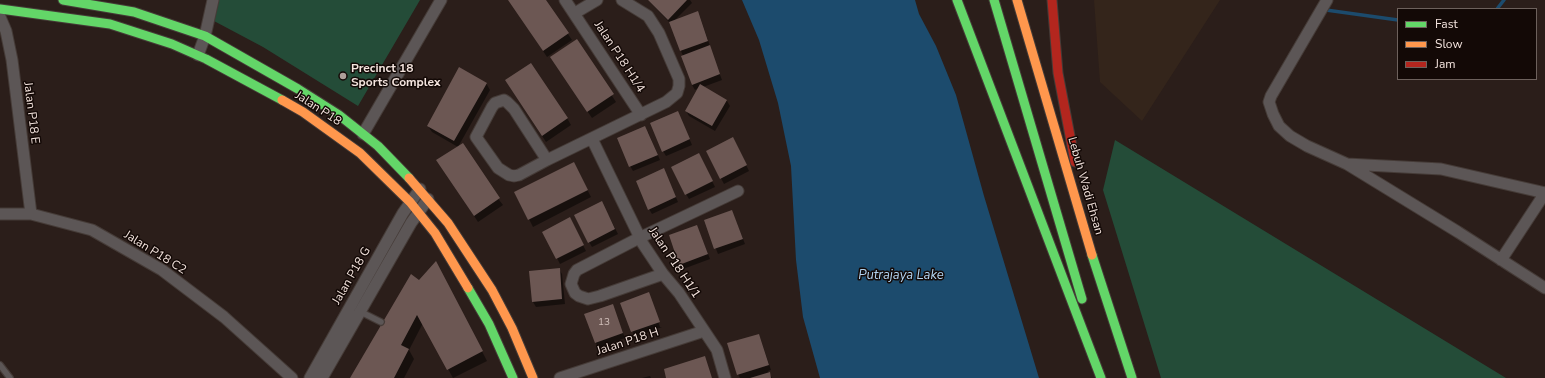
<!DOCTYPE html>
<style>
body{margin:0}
#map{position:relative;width:1545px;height:378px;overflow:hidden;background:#2b1e1a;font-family:"Nunito Sans",sans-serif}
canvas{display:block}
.legend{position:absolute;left:1397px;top:8px;width:140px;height:72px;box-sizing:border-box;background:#130906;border:1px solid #6d615c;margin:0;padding:5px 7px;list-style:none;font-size:12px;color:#f4e4de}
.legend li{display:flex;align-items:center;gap:8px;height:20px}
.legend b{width:20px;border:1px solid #6d615c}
</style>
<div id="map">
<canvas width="1545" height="378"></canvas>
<ul class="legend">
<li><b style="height:5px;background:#63d668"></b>Fast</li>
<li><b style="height:5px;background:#ff974d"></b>Slow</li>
<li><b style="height:5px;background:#b3261e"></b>Jam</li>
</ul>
</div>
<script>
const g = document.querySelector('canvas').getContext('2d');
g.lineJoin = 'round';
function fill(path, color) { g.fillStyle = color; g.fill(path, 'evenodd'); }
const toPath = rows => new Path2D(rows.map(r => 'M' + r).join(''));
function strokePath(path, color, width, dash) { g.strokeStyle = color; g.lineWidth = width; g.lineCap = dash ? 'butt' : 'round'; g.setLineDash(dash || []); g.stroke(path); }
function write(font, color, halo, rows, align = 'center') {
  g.font = font + ' "Nunito Sans",sans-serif'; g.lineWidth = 3; g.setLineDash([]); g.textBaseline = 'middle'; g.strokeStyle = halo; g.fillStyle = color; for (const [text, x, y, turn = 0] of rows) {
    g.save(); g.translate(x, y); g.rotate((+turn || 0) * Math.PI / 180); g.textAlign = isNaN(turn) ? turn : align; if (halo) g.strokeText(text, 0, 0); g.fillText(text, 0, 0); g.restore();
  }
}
fill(toPath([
 [1094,0,1220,0,1142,121,1100,82]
]), '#34251b');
fill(toPath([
 [218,0,420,0,358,106,263,47,214,21],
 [1115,140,1506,378,1161,378,1103,190]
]), '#244c38');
fill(toPath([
 [742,0,915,0,919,14,936,46,956,95,984,196,1039,378,820,378,803,317,796,260,791,166,778,103,759,40]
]), '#1c4b6d');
fill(toPath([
 [509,0,545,0,572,40,547,57],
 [648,0,690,0,692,3,674,21,697,12,700,17,710,46,709,46,722,80,703,87,727,101,730,106,715,131,689,116,686,111,699,88,695,90,692,85,683,56,670,23],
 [576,41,616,102,592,118,555,64],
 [486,83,490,90,458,147,503,205,478,222,442,167,458,147,432,132,428,126],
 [510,87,567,118,571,125,546,142],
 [678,112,692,145,666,156,663,151],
 [648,132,660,160,633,171,630,166],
 [736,144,749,171,724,184,707,152],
 [701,159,715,187,689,199,686,194],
 [577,170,591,197,533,227,516,193],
 [666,175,678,202,652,214,649,209],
 [604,207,618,234,592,247,589,242],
 [732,211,745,244,718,254,705,221],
 [572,224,586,251,560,264,544,232],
 [697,226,710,259,683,269,680,264],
 [559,269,562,274,565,304,536,307,533,302],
 [441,272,487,361,453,378,423,323,409,350,414,359,404,378,351,378,419,281],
 [650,297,660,327,662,327,635,337,621,303],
 [612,305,625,338,598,348,585,315],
 [759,335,761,340,771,370,768,371,772,378,740,378,738,374],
 [650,376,651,378,642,378]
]), '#0007');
strokePath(toPath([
 [1497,9,1504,0],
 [1326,10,1398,20]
]), '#1c4b6d', 3.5);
fill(toPath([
 [508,0,546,0,569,33,543,51],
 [648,0,687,0,668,20],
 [698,11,708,41,680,51,669,22],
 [577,39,614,94,587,112,550,57],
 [710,45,720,74,692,85,681,56],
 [531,63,568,118,542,136,505,80],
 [459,67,487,83,454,141,427,126],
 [700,84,727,100,712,126,685,111],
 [678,111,690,139,662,152,650,123],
 [645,126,658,155,629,167,617,138],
 [733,137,747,165,720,179,706,151],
 [463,143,500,198,474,216,436,160],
 [699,153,713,181,685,195,671,167],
 [574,162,588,190,528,220,514,192],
 [664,168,676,197,648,210,636,181],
 [602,201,615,229,588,243,574,215],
 [732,210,743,239,714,249,704,220],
 [570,217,584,245,556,259,542,232],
 [697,225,708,254,679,265,669,235],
 [436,261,483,351,447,370,417,315,401,345,409,349,394,378,350,378,411,274,419,280],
 [560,268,562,299,532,302,529,271],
 [649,292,660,322,631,332,620,303],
 [613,304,623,333,595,343,584,314],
 [759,334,769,365,737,375,727,343],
 [705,356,712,378,666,378,664,369],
 [770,372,771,378,750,378]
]), '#6c5753');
const lane = toPath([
 [359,311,381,322],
 [0,365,10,378]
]);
const street = toPath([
 [565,0,641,115],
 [1327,0,1271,96,1269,102,1273,114,1279,126,1290,136,1307,146,1347,164,1441,169,1545,193],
 [575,13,597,0],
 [0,17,6,31,12,60,31,214],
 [198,55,205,36,213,0],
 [363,134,441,0],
 [592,139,643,244,663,274,679,293,717,350,725,378],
 [547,160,514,109,507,102,504,100,495,103,492,107,476,137,498,168,509,175,514,176,519,175,547,160,666,102,677,93,679,86,679,79,659,33,648,16,622,0],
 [1347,164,1458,232,1545,288],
 [0,214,31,214,92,230,162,270,224,317,292,378],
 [1501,260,1545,193],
 [663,274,600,296,588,299,579,296,575,293,571,284,574,274,577,270,639,238,738,191],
 [310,378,403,213,420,189],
 [322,378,411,223,428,199],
 [560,378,704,331]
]);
const fast = toPath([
 [63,0,134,12,205,36,298,89,339,115,378,146,409,178],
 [957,0,1101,378],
 [994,0,1082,299],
 [0,9,110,24,172,44,206,59,282,100],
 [1092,255,1132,378],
 [468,288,489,324,513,378]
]);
const slow = toPath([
 [1017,0,1092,255],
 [282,100,303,112,360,153,410,202,435,233,468,288],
 [409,178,448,223,492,290,512,328,533,378]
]);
const jam = toPath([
 [1052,0,1058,73,1075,162]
]);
strokePath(lane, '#453b37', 8);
strokePath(street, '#453b37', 13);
strokePath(fast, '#453b37', 11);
strokePath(slow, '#453b37', 11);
strokePath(jam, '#453b37', 11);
strokePath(lane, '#5c5656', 5.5);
strokePath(street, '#5c5656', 11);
strokePath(fast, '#63d668', 9);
strokePath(slow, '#ff974d', 9);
strokePath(jam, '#b3261e', 9);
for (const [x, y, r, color] of [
 [343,76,4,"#ae9f99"]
]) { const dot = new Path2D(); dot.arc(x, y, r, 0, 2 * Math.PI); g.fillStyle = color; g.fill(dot); strokePath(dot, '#130906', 1.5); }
write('10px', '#d2c1bb', null, [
 ["13",604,323]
]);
write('12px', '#f4e4de', '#130906', [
 ["Jalan P18 H1/4",619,57,57],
 ["Jalan P18",318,109,33],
 ["Jalan P18 E",31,113,83],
 ["Lebuh Wadi Ehsan",1085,186,74],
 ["Jalan P18 C2",155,253,32],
 ["Jalan P18 H1/1",674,263,56],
 ["Jalan P18 G",352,276,-60],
 ["Jalan P18 H",628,342,-18]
]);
write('bold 12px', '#f4e4de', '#130906', [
 ["Precinct 18",351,69],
 ["Sports Complex",351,83]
], 'left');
write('italic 13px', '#b2d4f1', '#130906', [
 ["Putrajaya Lake",901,276]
]);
</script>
